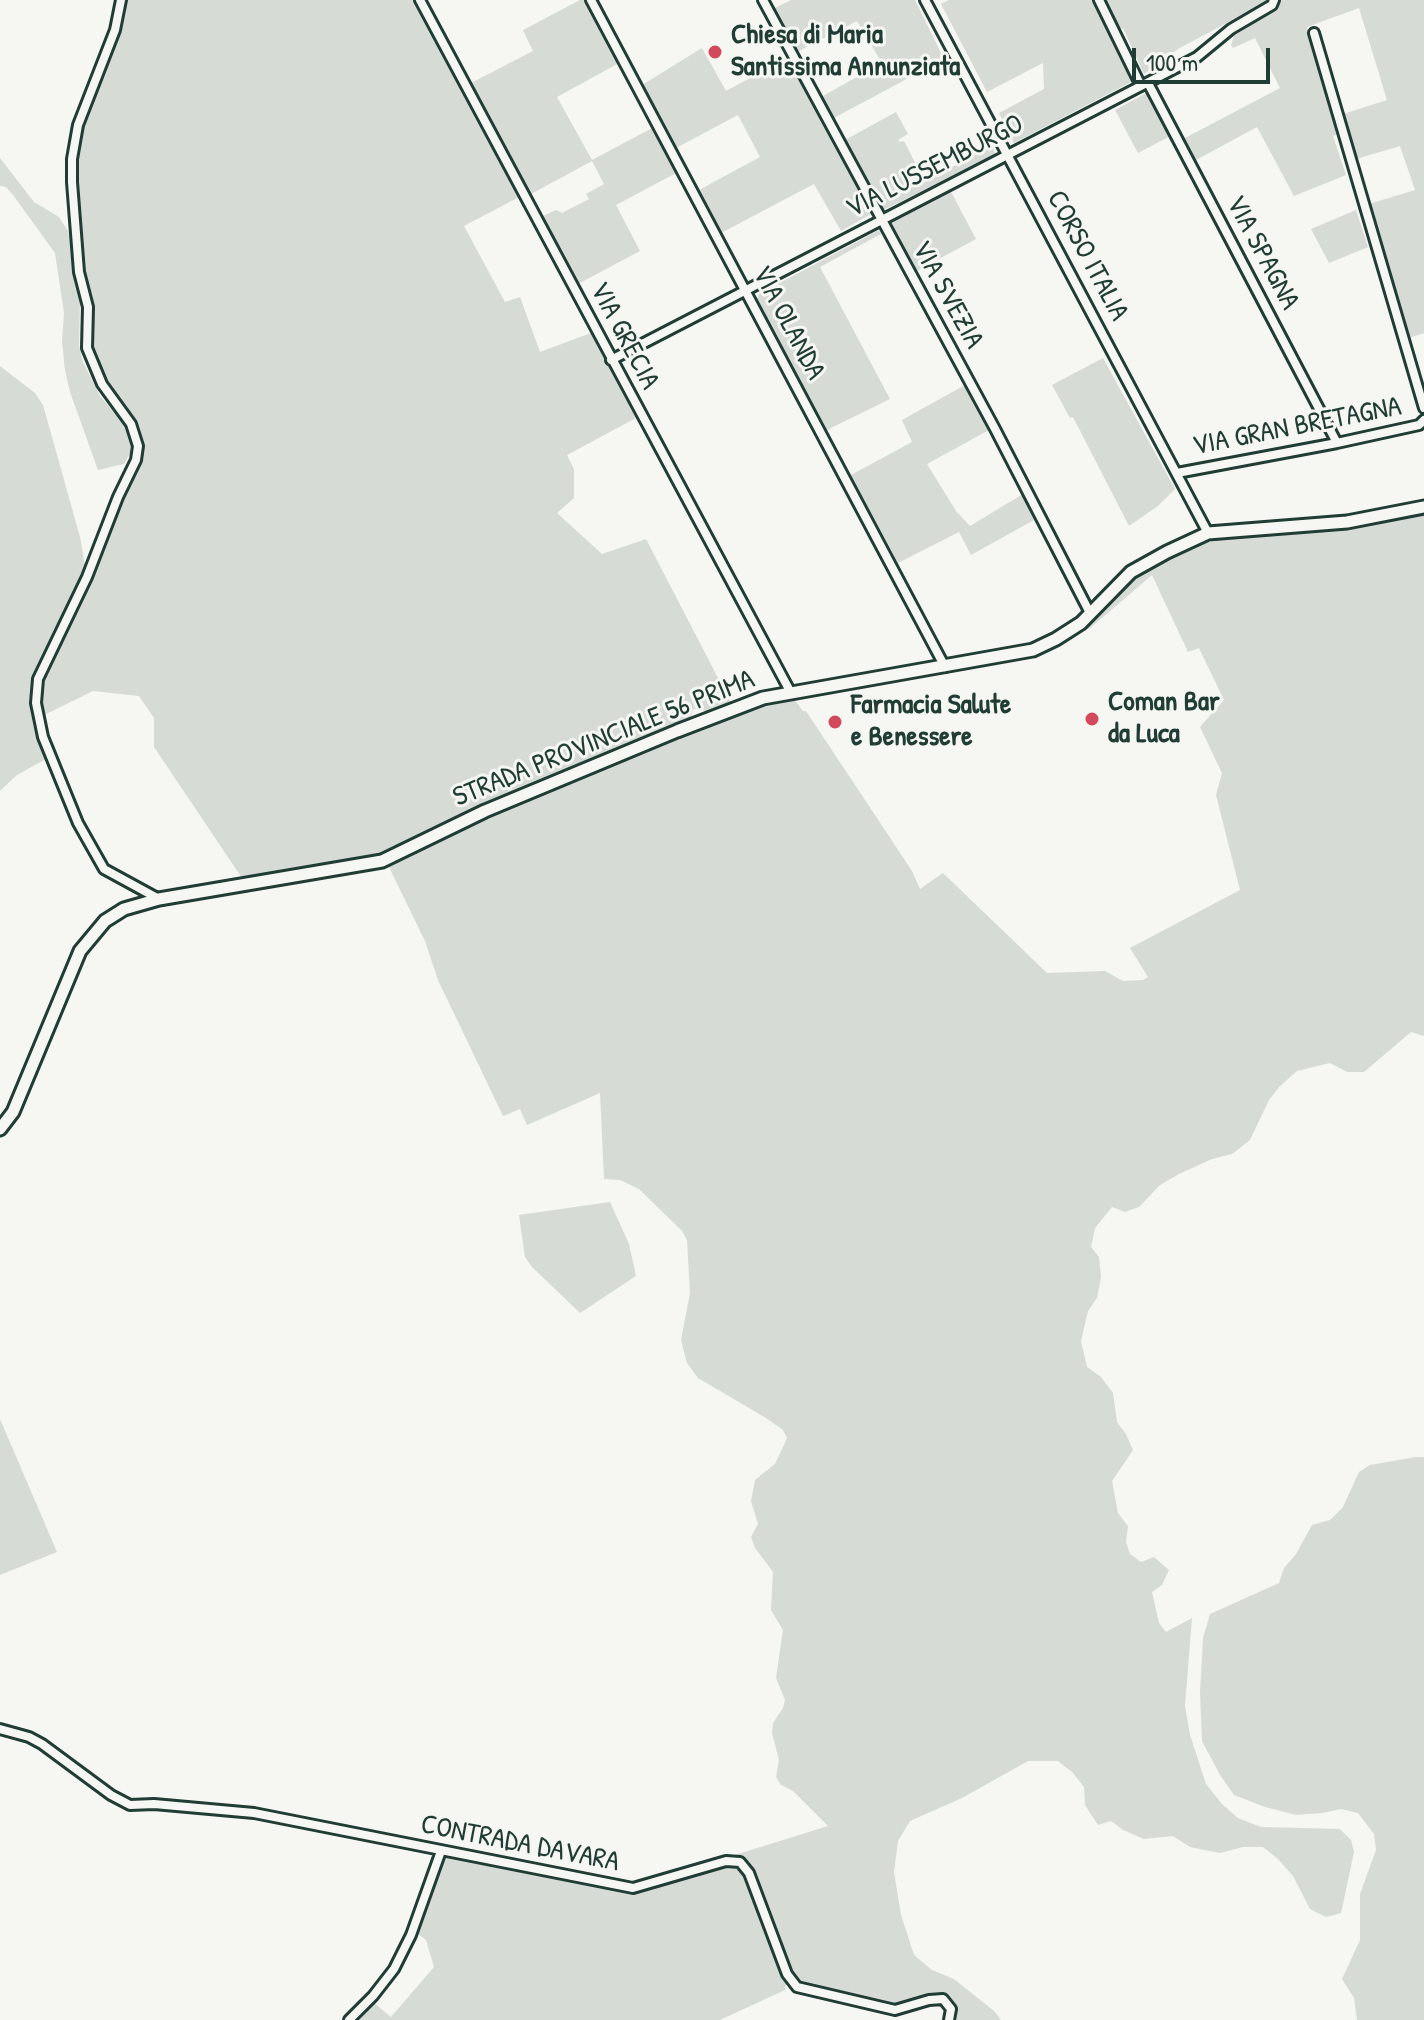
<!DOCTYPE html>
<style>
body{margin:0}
#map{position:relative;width:1424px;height:2020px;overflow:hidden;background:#f6f6f2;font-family:"Patrick Hand",sans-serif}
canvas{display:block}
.scale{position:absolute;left:1132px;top:48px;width:138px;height:36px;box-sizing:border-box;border:4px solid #1f3d34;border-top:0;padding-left:10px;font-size:24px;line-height:28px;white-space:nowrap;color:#1f3d34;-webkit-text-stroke:6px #f6f6f2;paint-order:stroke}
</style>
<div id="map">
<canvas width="1424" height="2020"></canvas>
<div class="scale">100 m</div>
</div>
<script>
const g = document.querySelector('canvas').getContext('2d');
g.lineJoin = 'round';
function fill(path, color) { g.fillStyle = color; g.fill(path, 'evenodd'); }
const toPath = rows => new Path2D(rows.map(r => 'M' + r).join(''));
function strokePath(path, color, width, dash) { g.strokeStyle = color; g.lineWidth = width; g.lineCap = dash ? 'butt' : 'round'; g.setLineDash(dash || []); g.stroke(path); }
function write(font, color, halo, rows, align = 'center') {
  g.font = font + ' "Patrick Hand",sans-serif'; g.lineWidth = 6; g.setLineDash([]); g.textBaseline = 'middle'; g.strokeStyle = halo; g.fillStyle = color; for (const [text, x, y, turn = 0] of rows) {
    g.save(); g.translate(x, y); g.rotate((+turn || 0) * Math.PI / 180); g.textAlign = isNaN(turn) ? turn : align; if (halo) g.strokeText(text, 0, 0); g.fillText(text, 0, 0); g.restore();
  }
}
fill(toPath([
 [128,0,414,0,519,197,464,226,505,302,520,297,540,352,591,333,636,418,567,455,574,469,574,498,557,513,602,554,646,539,731,703,706,713,700,707,693,710,690,719,379,856,341,869,244,881,154,747,154,718,139,696,93,691,42,716,40,700,42,683,92,577,122,497,139,464,143,447,134,419,106,382,92,348,92,307,83,272,77,225,77,163,82,127,119,32],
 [580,0,586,0,619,63,557,97,592,160,654,127,678,172,616,205,640,251,578,284,543,216,556,210,562,213,589,199,586,194,604,184,592,161,531,194,471,83,533,51,523,30],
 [791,0,915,0,944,59,832,119,821,97,882,63,857,21,797,52,773,9],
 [949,0,1094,0,1133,81,1014,143,999,113,1044,89,1043,63,987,92,941,4],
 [1105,0,1266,0,1266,2,1178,49,1144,74,1123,28,1117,30],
 [1278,0,1424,0,1424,333,1409,338,1369,204,1415,190,1400,146,1356,159,1343,114,1387,100,1359,8,1307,27,1341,133,1333,136,1346,175,1294,196,1257,127,1196,160,1185,138,1280,88,1255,38,1233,48,1231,45,1234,36,1273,10],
 [702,48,726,91,785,59,789,59,873,213,841,231,814,184,721,233,699,190,760,157,738,115,676,148,642,85],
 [1148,92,1172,135,1138,153,1115,110],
 [896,112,908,134,898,140,900,142,904,141,925,182,992,145,996,156,883,210,845,140],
 [0,158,34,202,59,217,68,231,80,298,79,345,83,362,100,396,129,430,132,450,124,464,98,470,70,392,65,370,62,342,64,313,55,253,13,195,6,187,0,186],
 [950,190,976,239,913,273,888,228,890,221,936,194],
 [1356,210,1368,247,1329,263,1311,229],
 [879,230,881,234,820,267,890,399,827,430,757,299,759,294],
 [1103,358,1175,489,1158,506,1129,526,1073,417,1070,418,1052,385],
 [0,366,35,393,43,405,80,537,85,566,81,581,33,682,33,716,46,759,17,775,0,791],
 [965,385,989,430,927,464,956,511,970,526,1023,494,1034,520,971,555,959,532,898,563,851,475,912,442,902,420],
 [1424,514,1424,1036,1411,1032,1364,1072,1347,1072,1330,1063,1297,1071,1279,1087,1269,1100,1250,1140,1232,1154,1212,1159,1179,1174,1160,1185,1139,1207,1125,1212,1112,1207,1095,1228,1091,1247,1099,1257,1101,1277,1097,1298,1088,1311,1081,1341,1087,1367,1101,1377,1113,1393,1117,1422,1126,1434,1133,1450,1112,1481,1118,1513,1128,1526,1126,1542,1130,1554,1141,1562,1154,1557,1169,1570,1162,1585,1152,1592,1159,1623,1166,1632,1192,1618,1185,1706,1190,1735,1206,1784,1222,1804,1238,1818,1261,1827,1340,1829,1351,1840,1354,1852,1341,1913,1326,1917,1310,1909,1293,1876,1278,1859,1263,1847,1243,1847,1220,1853,1190,1847,1173,1836,1144,1839,1123,1830,1111,1821,1098,1825,1085,1805,1084,1787,1073,1773,1058,1761,1028,1761,962,1798,910,1821,898,1841,894,1872,901,1915,914,1955,932,1970,954,1979,994,2011,1001,2020,953,2020,951,2001,940,1995,895,2007,800,1985,789,1973,747,1861,735,1855,828,1826,793,1791,781,1785,776,1777,779,1760,772,1733,773,1723,783,1708,785,1700,776,1678,783,1630,771,1610,773,1572,755,1548,751,1537,758,1524,751,1501,755,1480,775,1464,787,1438,783,1430,766,1418,698,1378,687,1363,681,1340,690,1293,687,1240,682,1231,639,1189,620,1180,604,1179,600,1093,527,1125,520,1109,503,1116,438,980,425,941,387,863,454,831,628,756,755,706,793,698,803,711,806,711,912,871,920,889,943,873,1047,973,1105,971,1123,981,1143,980,1148,977,1130,948,1240,890,1216,795,1222,773,1200,727,1224,700,1199,648,1188,652,1152,575,1089,629,1086,627,1130,581,1172,554,1195,545,1235,536,1356,528],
 [610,1202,629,1244,636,1276,580,1313,532,1267,525,1257,519,1215],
 [0,1419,57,1552,0,1575],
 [1416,1457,1424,1457,1424,2020,1357,2020,1354,1998,1342,1979,1360,1940,1360,1894,1376,1850,1374,1834,1358,1813,1341,1809,1322,1813,1296,1815,1265,1807,1234,1795,1220,1775,1202,1741,1200,1692,1203,1638,1210,1614,1279,1583,1284,1568,1296,1554,1312,1525,1330,1520,1343,1507,1359,1472,1370,1465],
 [444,1856,633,1892,727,1864,735,1864,745,1874,784,1974,786,1983,785,1990,720,2020,355,2020,373,2002,391,2017,434,1967,426,1940,417,1933]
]), '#d6dbd6');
const street = toPath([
 [121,0,115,30,78,125,72,159,72,182,79,272,88,307,87,348,102,384,131,424,138,446,136,460,118,497,87,577,38,679,36,703,43,737,78,823,104,869,159,899],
 [420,0,791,693],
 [591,0,945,667],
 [763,0,994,427,1090,613],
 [925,0,1208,533],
 [1099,0,1141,86],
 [1314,33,1424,408],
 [1148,83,1337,443],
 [611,360,1197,57,1231,29,1272,5,1274,0],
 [1177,473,1337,443,1419,425,1424,420],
 [0,1729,29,1737,42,1744,111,1795,130,1805,154,1804,254,1813,633,1888,726,1861,740,1862,749,1873,787,1974,797,1987,895,2010,929,2000,943,1999,951,2009,949,2020],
 [349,2020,373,1996,394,1969,411,1935,441,1851]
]);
const secondary = toPath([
 [0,1129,13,1112,80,951,105,921,124,909,159,899,382,861,485,811,677,731,763,698,1033,650,1056,639,1081,623,1131,572,1167,552,1208,533,1347,522,1424,507]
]);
strokePath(street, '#1f3d34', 14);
strokePath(secondary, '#1f3d34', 17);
strokePath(street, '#f6f6f2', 8);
strokePath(secondary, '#f6f6f2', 11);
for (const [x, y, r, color] of [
 [715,52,8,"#d1495b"],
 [1092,719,8,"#d1495b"],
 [835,722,8,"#d1495b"]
]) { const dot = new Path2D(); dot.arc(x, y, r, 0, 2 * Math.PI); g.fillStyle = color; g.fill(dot); strokePath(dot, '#f6f6f2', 3); }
write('bold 28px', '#1f3d34', '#f6f6f2', [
 ["Chiesa di Maria",731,36],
 ["Santissima Annunziata",731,68],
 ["Coman Bar",1108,703],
 ["da Luca",1108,735],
 ["Farmacia Salute",851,706],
 ["e Benessere",851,738]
], 'left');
write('28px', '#1f3d34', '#f6f6f2', [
 ["VIA LUSSEMBURGO",935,167,-27],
 ["VIA SPAGNA",1262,253,62],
 ["CORSO ITALIA",1087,256,62],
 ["VIA SVEZIA",947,295,61],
 ["VIA OLANDA",788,323,62],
 ["VIA GRECIA",624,336,62],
 ["VIA GRAN BRETAGNA",1297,427,-11],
 ["STRADA PROVINCIALE 56 PRIMA",604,739,-22],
 ["CONTRADA DAVARA",520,1844,11]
]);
</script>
